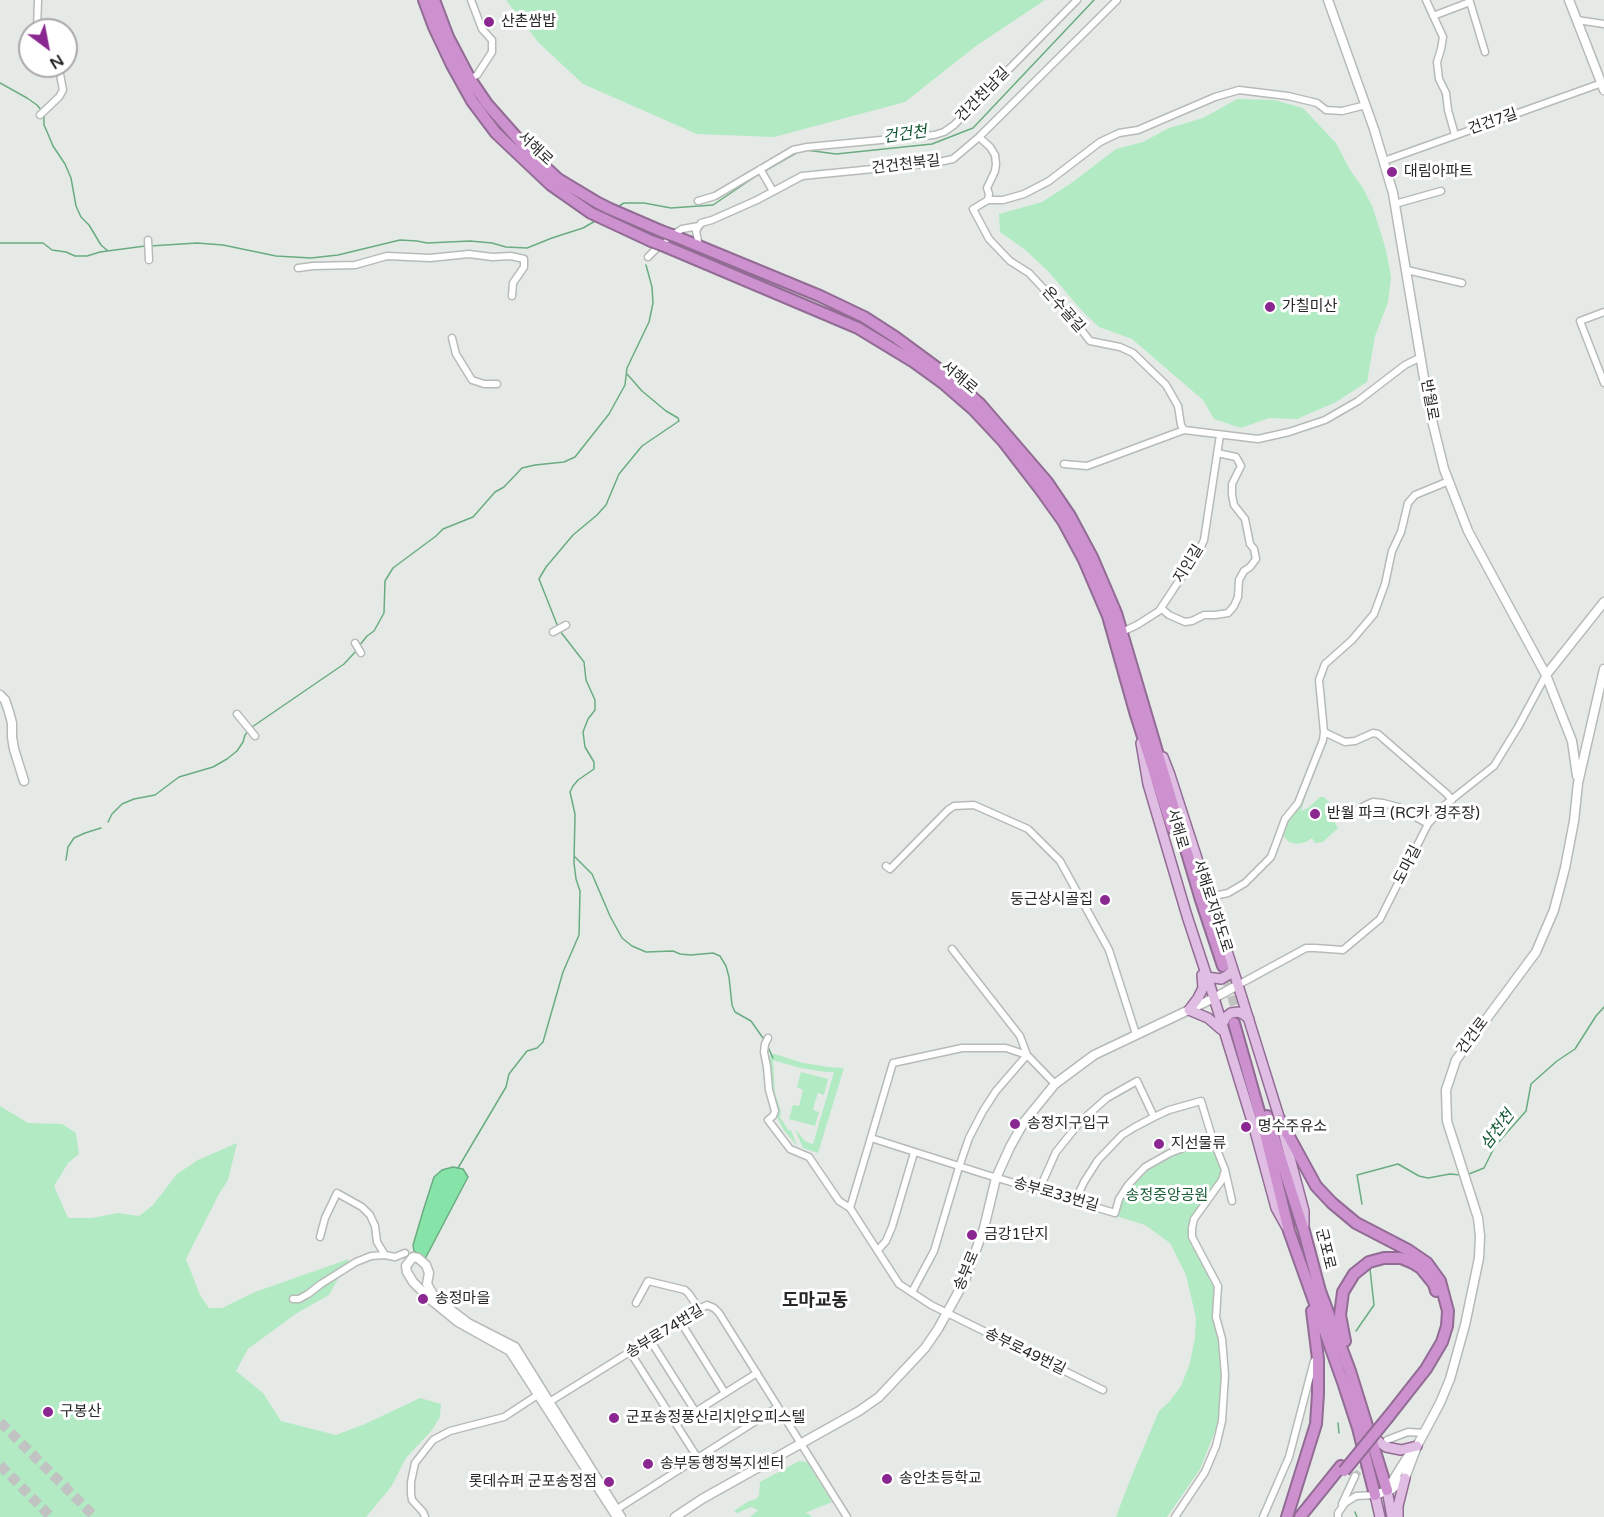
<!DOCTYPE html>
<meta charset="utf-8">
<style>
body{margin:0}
#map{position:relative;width:1604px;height:1517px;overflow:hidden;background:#e6eae7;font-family:"Varela Round",sans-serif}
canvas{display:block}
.north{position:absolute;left:18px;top:18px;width:60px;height:60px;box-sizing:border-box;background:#fff;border:2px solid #a9a9a9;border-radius:50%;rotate:148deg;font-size:16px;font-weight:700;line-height:24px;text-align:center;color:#272827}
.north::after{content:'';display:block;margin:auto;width:21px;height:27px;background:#8a2790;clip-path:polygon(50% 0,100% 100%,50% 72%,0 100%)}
</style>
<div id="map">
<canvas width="1604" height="1517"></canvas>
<div class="north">N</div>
</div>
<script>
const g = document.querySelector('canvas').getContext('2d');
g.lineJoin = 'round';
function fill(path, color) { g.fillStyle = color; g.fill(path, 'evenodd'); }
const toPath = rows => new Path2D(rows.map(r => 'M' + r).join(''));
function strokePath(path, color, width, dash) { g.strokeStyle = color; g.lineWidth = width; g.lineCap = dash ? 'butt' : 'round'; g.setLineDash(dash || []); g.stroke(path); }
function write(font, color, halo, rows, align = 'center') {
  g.font = font + ' "Varela Round","Noto Sans KR",sans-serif'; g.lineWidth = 6; g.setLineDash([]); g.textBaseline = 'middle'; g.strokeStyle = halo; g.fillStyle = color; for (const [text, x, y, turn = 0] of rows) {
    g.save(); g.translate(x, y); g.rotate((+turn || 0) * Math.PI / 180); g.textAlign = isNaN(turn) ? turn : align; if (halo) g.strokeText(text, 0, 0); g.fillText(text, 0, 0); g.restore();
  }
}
fill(toPath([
 [506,0,1045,0,976,46,905,102,774,137,697,134,583,84,538,42],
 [1237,99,1274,100,1303,108,1336,143,1350,170,1363,188,1373,208,1386,250,1391,277,1388,302,1375,336,1367,382,1336,402,1297,419,1269,418,1241,428,1214,419,1203,400,1132,339,1099,327,1083,312,1048,271,1024,249,1000,232,999,214,1042,202,1070,184,1116,149,1143,142,1169,128,1203,118],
 [1307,784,1309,785,1301,811,1308,808,1320,797,1324,797,1331,804,1340,817,1334,821,1338,828,1323,842,1315,843,1312,838,1306,842,1297,844,1289,842,1282,835,1282,830],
 [771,1054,775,1054,803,1063,828,1067,844,1068,818,1153,803,1148,795,1129,806,1142,813,1144,834,1072,826,1072,800,1068,773,1060,775,1093,781,1111,780,1117,789,1131,791,1130,797,1146,783,1129,777,1117,777,1110,771,1093,768,1061],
 [801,1072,828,1079,824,1095,818,1093,815,1102,813,1110,819,1112,815,1126,789,1119,793,1105,799,1106,803,1090,797,1087],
 [0,1106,28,1123,62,1124,76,1133,79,1154,68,1163,54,1186,68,1218,92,1218,118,1213,139,1216,153,1205,177,1174,198,1160,237,1143,228,1180,219,1194,186,1259,200,1295,209,1308,222,1308,255,1292,349,1259,329,1295,297,1313,248,1349,236,1371,263,1393,281,1421,336,1435,365,1424,420,1398,441,1404,440,1417,432,1430,406,1458,391,1487,366,1517,0,1517],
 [1209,1142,1222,1169,1219,1178,1191,1219,1188,1229,1189,1239,1215,1287,1222,1374,1219,1421,1200,1469,1167,1517,1116,1517,1130,1480,1159,1411,1169,1402,1181,1386,1190,1363,1195,1337,1196,1318,1186,1275,1170,1243,1145,1225,1116,1216,1121,1202,1130,1189,1148,1170,1171,1155],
 [799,1461,807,1462,832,1502,805,1513,809,1514,812,1517,750,1517,758,1510,751,1507,737,1513,734,1511,749,1501,756,1499,759,1496,760,1482]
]), '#b1eac3');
const water = toPath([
 [453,1167,463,1169,468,1177,425,1259,414,1251,413,1245,424,1208,434,1177,442,1170,453,1167]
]);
fill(water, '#87e4a8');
strokePath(water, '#6aac81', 1.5);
strokePath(toPath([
 [0,83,27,98,37,105,42,111],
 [44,115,44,125,48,134,53,146,65,164,71,178,76,206,81,217,89,225,101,245,108,251],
 [806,150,836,154,932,144,973,128,1094,0],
 [763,172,798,152],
 [619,206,624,203,644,203,671,208,713,205,759,174],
 [0,243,43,243,52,250,66,252,75,256,87,256,100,252,145,246],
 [150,246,197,243,223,245,276,256,311,258,338,255,400,240,417,241,427,243,470,241,492,243,506,247,527,248,552,238,583,228,597,220],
 [558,627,539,579,546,567,573,535,597,515,606,505,619,474,642,446,679,421,678,418,666,411,642,391,627,374],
 [359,646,367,636,374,631,384,613,385,581,393,568,436,536,443,529,473,517,495,492,504,487,522,468,535,465,564,462,575,457,609,414,625,385,627,368,649,322,653,303,652,287,646,265],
 [252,727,344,664,357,650],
 [108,822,112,814,122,804,134,799,155,795,179,777,213,767,227,759,237,751,243,742,245,735,249,730],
 [575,857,592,874,610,916,622,938,632,946,646,952,673,951,680,954,691,955,713,953,720,956,726,966,729,977,732,1005,735,1012,751,1021,763,1038],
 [66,860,68,847,74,838,85,833,101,828],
 [768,1047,773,1058],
 [458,1168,506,1087,509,1074,527,1051,537,1048,543,1042,563,972,579,935,580,891,576,879,574,863,575,814,570,792,573,786,578,780,594,769,594,762,585,747,583,732,588,719,595,710,595,700,586,680,584,662,560,631],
 [1469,1174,1484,1168,1495,1146,1526,1111,1531,1084,1557,1061,1575,1049,1596,1016,1604,1007],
 [1362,1204,1357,1175,1398,1164,1419,1176,1428,1178,1450,1174,1461,1175],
 [1356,1331,1374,1305,1370,1269],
 [1338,1423,1339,1433],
 [1355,1512,1357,1517]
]), '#6aac81', 1.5);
strokePath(toPath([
 [1355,1476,1377,1452]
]), '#c0c3c1', 6, [6, 3]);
strokePath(toPath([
 [1223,967,1240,1022],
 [0,1422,95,1517],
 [0,1465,51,1517]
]), '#c0c3c1', 10, [10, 5]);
const street = toPath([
 [1426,0,1443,37,1441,49,1437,62,1439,79,1446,93,1448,110,1455,135],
 [1433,16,1470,2,1485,52],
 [1577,20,1604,24],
 [37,30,38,0],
 [470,79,477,75,492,52,492,40,482,29,471,0],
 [40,115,59,97,63,90,60,74,55,66],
 [979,137,990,147,995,155,996,164,995,171,987,188,989,194,988,200,973,209,989,239,1010,261,1029,273,1043,288,1065,309,1090,341,1120,347,1133,353,1166,385,1178,406,1181,425,1184,430,1258,439,1289,432,1325,420,1358,401,1405,365,1421,357],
 [1384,161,1602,83],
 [760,169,773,191],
 [988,200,1003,200,1024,194,1049,181,1100,142,1119,133,1138,130,1215,97,1239,90,1288,96,1317,103,1326,110,1342,111,1366,105],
 [698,201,715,196,793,150,807,147,934,135,944,132,954,125,1077,0],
 [1395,204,1441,191],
 [148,240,149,260],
 [699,246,696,231,701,223,712,220,757,200,802,176,934,163,953,159,979,137,1117,0],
 [648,257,665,240,682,229,699,226],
 [298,268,313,266,355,265,387,256,430,258,469,254,492,257,511,256,524,259,524,267,513,283,512,296],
 [1407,270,1462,283],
 [1604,312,1580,321,1604,383],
 [452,338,456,354,472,380,484,384,497,384],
 [1064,464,1087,466,1184,430],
 [1161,608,1169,615,1185,622,1192,621,1204,615,1215,615,1228,613,1234,606,1238,597,1239,580,1244,571,1250,567,1256,559,1254,549,1250,544,1245,519,1234,505,1232,495,1232,484,1241,466,1236,457,1217,453],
 [553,632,566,625],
 [1122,632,1137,625,1159,611,1200,549,1204,540,1220,435],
 [355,643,361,653],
 [237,714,255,736],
 [1324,732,1345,742,1355,741,1373,733,1378,734,1447,794,1452,800],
 [1357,810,1366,805,1373,802,1383,803,1398,807,1428,824],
 [886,866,890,869,948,810,954,806,974,805,1028,829,1060,861,1109,950,1136,1034],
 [1209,897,1228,893,1245,883,1271,857,1285,819,1298,803,1323,740,1324,732,1319,680,1325,664,1352,640,1374,614,1385,584,1392,551,1401,532,1408,503,1415,495,1449,481],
 [1238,985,1306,948,1315,948,1343,950,1380,919,1428,824,1446,804,1494,766,1518,727,1546,675],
 [768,1038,765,1044,764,1052,767,1067,769,1090,775,1111,773,1116,768,1120,790,1149,809,1157,839,1201,850,1208],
 [1055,1084,1027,1055,1006,1048,962,1048,893,1063,850,1208,899,1284,931,1305,1103,1390],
 [871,1138,984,1174,1115,1213,1119,1199,1128,1185,1145,1167,1170,1153,1212,1137],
 [1039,1190,1056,1152,1081,1121,1107,1098,1137,1081,1154,1117],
 [1075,1201,1084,1182,1098,1160,1122,1135,1135,1127,1154,1117,1169,1110,1201,1101,1212,1137,1225,1170,1232,1201],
 [320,1237,325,1218,337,1193,362,1207,370,1215,375,1226,377,1242,385,1255,395,1257,405,1253],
 [878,1250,886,1241,892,1227,914,1153],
 [912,1292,934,1251,959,1167,969,1138,983,1111,996,1091,1027,1055,1020,1036,952,949],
 [293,1299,299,1299,308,1294,321,1284,356,1262,371,1256,385,1255],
 [636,1303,648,1281,685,1290,689,1294,699,1309],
 [680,1321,725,1393],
 [650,1340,695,1411],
 [630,1352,697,1457],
 [546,1404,699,1309,707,1305,714,1308,719,1313,847,1517],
 [676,1424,757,1373],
 [1387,1440,1408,1432,1424,1433],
 [1342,1504,1355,1476],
 [614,1511,778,1407],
 [425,1517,423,1512,412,1500,411,1494,411,1482,415,1463,433,1440,450,1431,504,1417,539,1394],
 [1175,1517,1205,1472,1216,1446,1222,1421,1225,1375,1222,1339,1216,1317,1218,1286,1192,1237,1192,1228,1194,1219,1222,1180,1225,1170],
 [1263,1517,1289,1457,1314,1361],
 [1338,1517,1338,1513,1345,1503,1356,1496,1375,1495]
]);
const secondary = toPath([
 [1328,0,1374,129,1393,193,1429,408,1444,469,1468,531,1546,675,1572,741,1577,776],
 [1569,0,1604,90],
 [1546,675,1604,602],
 [0,695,5,700,9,712,12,723,12,737,14,749,24,781],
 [1387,1490,1410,1453,1415,1448],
 [1375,1495,1392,1489,1405,1478,1417,1446,1440,1403,1450,1379,1465,1325,1479,1258,1480,1236,1478,1218,1447,1121,1446,1090,1456,1060,1536,952,1554,910,1565,868,1574,821,1578,783,1604,669],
 [617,1517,510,1351,458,1322,431,1300,413,1282,407,1272,406,1266,413,1257,418,1258,426,1265,429,1273,427,1284,435,1298,468,1323,515,1347,621,1517],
 [675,1517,702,1499,859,1411,879,1397,925,1348,938,1329,965,1280,984,1228,996,1178,1010,1147,1024,1122,1055,1084,1094,1055,1214,998,1238,985]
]);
const primary = toPath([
 [1141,743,1148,784,1187,916,1214,998,1255,1131,1276,1208,1286,1226],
 [1163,757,1170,775,1238,985,1280,1120,1304,1211,1304,1225],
 [1202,975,1203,988,1198,998,1189,1010,1208,1018,1222,1030],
 [1207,977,1221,979,1228,975,1233,970],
 [1222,1025,1226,1017,1231,1013,1238,1012,1243,1014,1249,1019],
 [1371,1430,1378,1441,1386,1447,1401,1450,1417,1446],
 [1387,1490,1392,1517],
 [1375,1495,1380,1517],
 [1398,1517,1398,1506,1405,1478]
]);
const highway = toPath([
 [424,0,434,27,452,65,472,101,496,133,551,185,591,213,651,241],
 [434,0,448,37,470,79,487,104,533,156,558,179,598,203,610,209,661,231],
 [672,235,820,296,864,317,895,337,948,376,980,404,1047,482,1070,516,1092,557,1116,613,1201,900,1223,966],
 [662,245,858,328,914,362,943,383,974,410,1003,441,1040,489,1063,521,1084,560,1108,616,1136,715,1172,828],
 [1234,1023,1265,1133,1289,1231,1344,1385,1358,1428,1375,1495],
 [1267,1116,1304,1231,1320,1291,1350,1371,1387,1490],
 [1280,1120,1316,1186,1332,1203,1356,1223,1408,1250,1427,1263,1440,1281,1448,1311,1447,1326,1442,1342,1426,1369,1389,1416],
 [1345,1341,1340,1315,1343,1292,1354,1274,1369,1262,1384,1258,1401,1258,1413,1263,1421,1268,1434,1284,1436,1291],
 [1287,1517,1316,1424,1318,1394,1318,1359,1312,1311],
 [1300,1517,1341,1466]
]);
strokePath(street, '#b7bbb8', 9);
strokePath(secondary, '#b7bbb8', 11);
strokePath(primary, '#926c94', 12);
strokePath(highway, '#926c94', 14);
strokePath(street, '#fff', 6);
strokePath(secondary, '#fff', 8);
strokePath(primary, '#e0bde2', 9);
strokePath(highway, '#cc91ce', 10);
const highwayBridge = toPath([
 [661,231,672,235],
 [651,241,662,245],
 [1344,1471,1389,1416]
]);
strokePath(highwayBridge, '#926c94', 14, []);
strokePath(highwayBridge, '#cc91ce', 10);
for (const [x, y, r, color] of [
 [489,22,6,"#8a2790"],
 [1392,172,6,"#8a2790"],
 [1270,307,6,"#8a2790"],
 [1315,814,6,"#8a2790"],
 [1105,900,6,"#8a2790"],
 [1015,1124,6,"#8a2790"],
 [1246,1127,6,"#8a2790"],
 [1159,1144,6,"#8a2790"],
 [972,1235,6,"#8a2790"],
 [423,1299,6,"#8a2790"],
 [48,1412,6,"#8a2790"],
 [614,1418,6,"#8a2790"],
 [648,1464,6,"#8a2790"],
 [887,1479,6,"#8a2790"],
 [609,1482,6,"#8a2790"]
]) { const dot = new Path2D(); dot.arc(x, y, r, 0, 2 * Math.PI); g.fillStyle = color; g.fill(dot); strokePath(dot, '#fff', 2); }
write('15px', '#272827', '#fff', [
 ["산촌쌈밥",501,22],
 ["대림아파트",1404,172],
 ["가칠미산",1282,307],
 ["반월 파크 (RC카 경주장)",1327,814],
 ["둥근상시골집",1093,900,"right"],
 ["송정지구입구",1027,1124],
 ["명수주유소",1258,1127],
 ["지선물류",1171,1144],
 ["금강1단지",984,1235],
 ["송정마을",435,1299],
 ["구봉산",60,1412],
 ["군포송정풍산리치안오피스텔",626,1418],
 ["송부동행정복지센터",660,1464],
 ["송안초등학교",899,1479],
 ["롯데슈퍼 군포송정점",597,1482,"right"]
], 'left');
write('15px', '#272827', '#fff', [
 ["건건천남길",983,95,-46],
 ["건건7길",1493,122,-19],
 ["서해로",535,149,43],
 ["건건천북길",906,165,-7],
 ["온수골길",1063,310,48],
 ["서해로",959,378,40],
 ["반월로",1429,400,80],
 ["지인길",1189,564,-58],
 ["서해로",1177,829,74],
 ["도마길",1408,865,-63],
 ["서해로지하도로",1212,906,72],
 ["건건로",1473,1036,-53],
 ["송부로33번길",1056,1195,16],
 ["군포로",1325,1249,76],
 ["송부로",967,1271,-67],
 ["송부로74번길",665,1332,-31],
 ["송부로49번길",1025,1352,26]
]);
write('15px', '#195d37', '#fff', [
 ["송정중앙공원",1167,1196]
]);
write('italic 16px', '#105630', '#fff', [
 ["건건천",905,135,-8],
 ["삼천천",1498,1130,-53]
]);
write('bold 18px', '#272827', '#fff', [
 ["도마교동",815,1301]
]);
</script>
